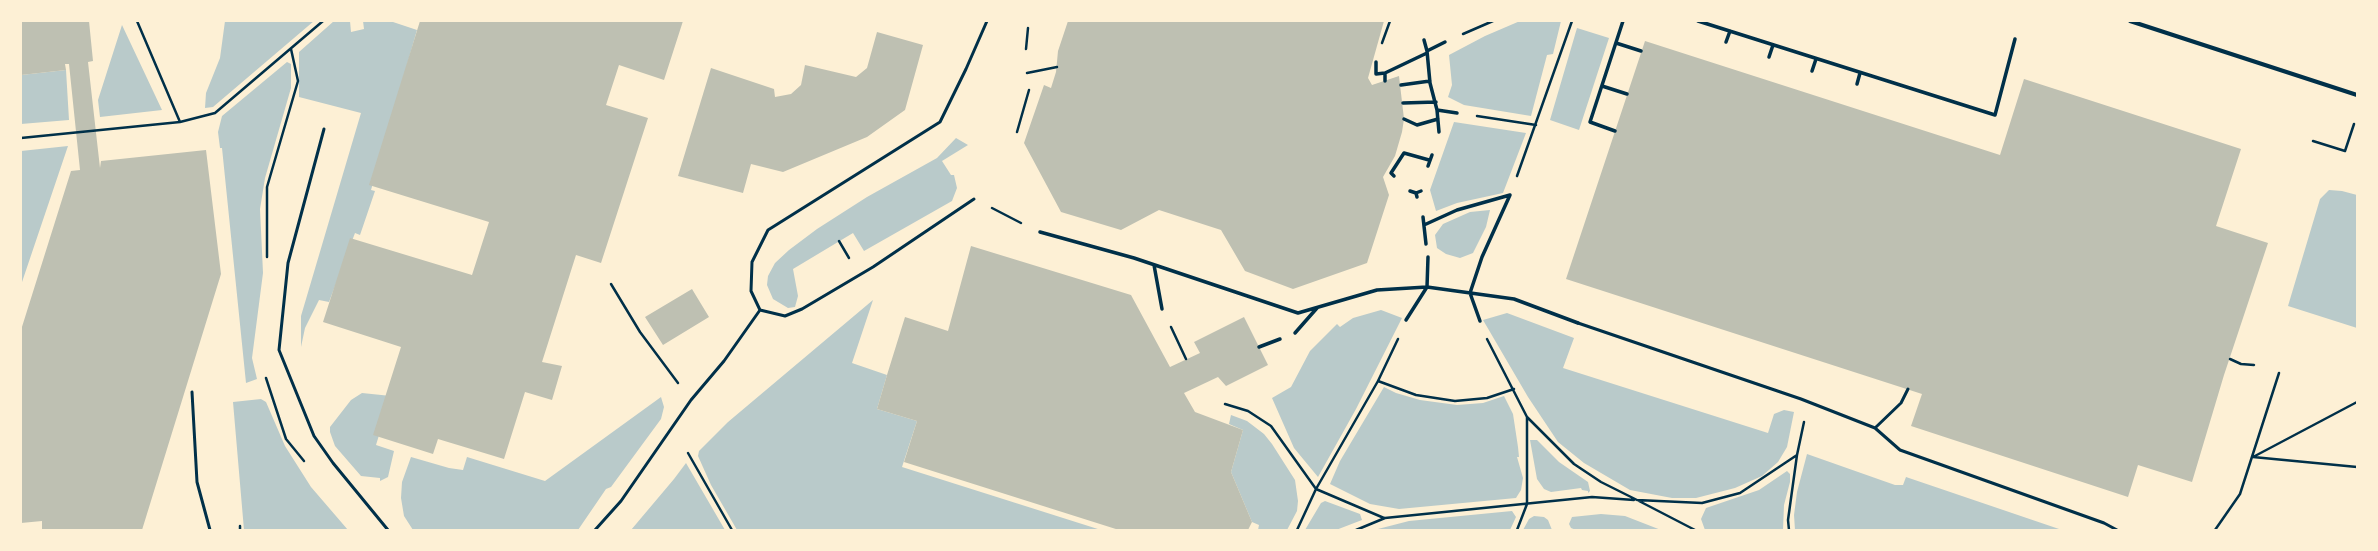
<!DOCTYPE html>
<style>
body{margin:0}
#map{position:relative;width:2378px;height:551px;overflow:hidden;background:#fdf0d5;font-family:"Source Sans 3",sans-serif}
canvas{display:block}
.frame{position:absolute;inset:0;border:22px solid #fdf0d5;pointer-events:none}
</style>
<div id="map">
<canvas width="2378" height="551"></canvas>
<div class="frame"></div>
</div>
<script>
const g = document.querySelector('canvas').getContext('2d');
g.lineJoin = 'round';
function fill(path, color) { g.fillStyle = color; g.fill(path, 'evenodd'); }
const toPath = rows => new Path2D(rows.map(r => 'M' + r).join(''));
function strokePath(path, color, width, dash) { g.strokeStyle = color; g.lineWidth = width; g.lineCap = dash ? 'butt' : 'round'; g.setLineDash(dash || []); g.stroke(path); }
fill(toPath([
 [225,21,314,21,213,107,205,108,206,93,220,58],
 [334,21,350,21,351,32,364,29,363,21,390,21,417,30,371,190,375,191,360,235,355,233,329,302,319,300,305,328,301,347,301,316,361,113,299,97,299,52],
 [1520,21,1561,21,1553,54,1547,55,1531,116,1464,105,1448,97,1452,85,1449,55,1485,36],
 [122,25,162,110,100,117,98,100],
 [1577,28,1609,38,1579,130,1550,120],
 [287,62,291,64,291,88,265,178,260,209,263,273,252,358,257,379,246,383,222,148,220,148,218,132,222,116],
 [66,70,69,120,21,124,21,75],
 [1454,122,1526,133,1503,193,1457,203,1436,211,1430,190],
 [956,138,968,145,942,161,951,175,954,175,957,188,952,201,864,251,853,233,793,269,798,296,795,307,788,308,773,299,767,285,768,276,775,263,789,250,817,229,867,197,937,158],
 [68,146,21,285,21,151],
 [2329,190,2342,191,2357,195,2357,328,2288,306,2320,199],
 [1490,210,1486,227,1473,253,1460,258,1446,254,1437,248,1435,235,1443,224,1470,212],
 [873,300,852,363,887,375,877,409,917,421,902,467,1101,530,737,530,711,485,698,456,699,451,728,422],
 [1381,310,1402,318,1356,409,1318,477,1294,448,1272,398,1291,387,1310,351,1337,324,1340,327,1353,318],
 [1507,313,1574,338,1563,368,1768,433,1774,414,1784,410,1794,412,1787,447,1778,462,1762,476,1735,488,1696,498,1672,498,1630,490,1584,463,1558,442,1528,397,1483,320],
 [1384,387,1396,393,1420,400,1457,405,1483,403,1504,396,1513,414,1518,447,1519,457,1517,457,1523,478,1521,490,1516,498,1399,509,1370,504,1330,484,1340,461],
 [362,393,391,396,376,445,394,451,388,477,380,481,380,478,361,476,335,446,330,432,330,427,351,400],
 [661,397,664,407,661,419,611,487,606,489,578,530,413,530,404,516,401,498,402,482,411,457,449,468,463,470,467,457,545,481],
 [261,399,266,402,285,446,311,487,348,530,244,530,233,402],
 [1231,415,1247,421,1264,434,1272,444,1295,480,1298,501,1297,511,1287,530,1258,530,1259,525,1252,522,1231,472,1243,430,1229,424],
 [1530,440,1537,440,1559,462,1588,482,1590,491,1588,493,1588,491,1582,490,1581,488,1551,492,1544,489,1537,479],
 [1807,454,1895,485,1903,485,1906,477,2062,530,1795,530,1794,515,1797,492],
 [686,463,725,530,631,530,674,479],
 [1787,471,1790,474,1790,482,1784,505,1783,530,1705,530,1701,519,1706,508,1759,490],
 [1325,501,1360,514,1362,520,1336,530,1305,530,1321,503],
 [1512,511,1516,517,1510,530,1374,530,1409,521],
 [1601,514,1625,516,1661,530,1576,530,1571,528,1569,524,1572,517],
 [1534,516,1544,517,1548,520,1552,530,1523,530,1529,519]
]), '#b9caca');
fill(toPath([
 [21,21,89,21,93,61,88,62,100,168,101,161,206,150,221,274,142,530,42,530,42,521,21,523,21,330,71,171,80,170,69,64,65,64,66,70,21,75],
 [420,21,683,21,664,80,619,65,606,105,648,118,601,263,576,255,542,362,562,366,552,400,525,392,504,459,438,439,433,454,373,435,401,347,323,322,350,238,472,275,489,222,369,185],
 [1068,21,1384,21,1368,78,1372,85,1399,76,1404,119,1402,132,1395,156,1383,177,1389,195,1367,263,1293,289,1245,271,1221,230,1159,210,1121,230,1061,212,1024,143,1044,85,1051,88,1056,72,1058,51],
 [877,32,923,45,905,110,867,137,783,172,751,164,743,193,678,176,711,68,774,89,775,97,791,94,801,85,805,65,856,77,867,68],
 [1645,41,2000,155,2024,79,2241,149,2216,226,2268,243,2224,375,2192,482,2138,465,2128,497,1911,426,1922,394,1566,279],
 [971,246,1131,295,1170,367,1200,353,1194,342,1244,317,1268,365,1226,386,1218,377,1184,393,1195,412,1243,430,1231,472,1252,522,1248,530,1119,530,904,462,917,421,877,409,887,375,905,317,948,331],
 [692,289,709,317,663,345,645,317]
]), '#bec0b2');
strokePath(toPath([
 [137,21,180,122],
 [1463,34,1493,21],
 [1382,43,1390,21],
 [1026,49,1028,28],
 [1027,73,1057,67],
 [1477,116,1536,125],
 [1017,132,1029,90],
 [21,138,180,122,215,113,323,21],
 [2313,141,2345,151,2354,124],
 [1517,176,1572,21],
 [992,208,1021,223],
 [839,241,849,258],
 [267,257,267,187,298,81,291,49],
 [611,284,640,332,678,383],
 [1171,327,1186,359],
 [1487,339,1527,417,1527,504,1517,530],
 [2230,359,2241,364,2254,365],
 [266,378,286,439,304,461],
 [1378,381,1416,395,1455,401,1487,398,1514,389],
 [1225,404,1248,411,1271,426,1316,489,1384,518],
 [1527,417,1574,464,1601,482,1637,500,1702,503,1740,493,1797,455,1788,520,1789,530],
 [688,453,732,530],
 [1797,455,1804,422],
 [2253,457,2357,402],
 [2253,457,2357,467],
 [1639,501,1695,530],
 [240,530,240,526],
 [1297,530,1316,489,1378,381,1398,339],
 [1356,530,1385,518,1592,497,1634,500],
 [2215,530,2240,494,2279,373]
]), '#003049', 2.5);
strokePath(toPath([
 [324,129,288,263,279,350,314,436,333,463,388,530],
 [760,310,751,291,752,262,768,230,940,122,966,69,987,21],
 [1578,323,1801,399,1875,428,1900,450,2104,523,2117,530],
 [192,392,197,482,210,530],
 [1875,428,1901,403,1908,389],
 [595,530,621,501,691,400,724,361,760,310,785,316,802,309,873,267,974,199]
]), '#003049', 3);
strokePath(toPath([
 [1698,21,1995,115,2015,39],
 [1424,40,1427,51],
 [1726,42,1730,31],
 [1616,43,1641,51],
 [1769,57,1773,45],
 [1376,62,1376,74,1385,73],
 [1812,71,1816,59],
 [1385,81,1385,73,1427,53],
 [1857,84,1860,73],
 [1401,85,1430,81],
 [1602,86,1627,94],
 [1403,103,1436,102],
 [1437,110,1457,113],
 [1404,119,1417,125,1438,119],
 [1615,131,1590,122,1623,21],
 [1439,132,1437,110,1430,83,1427,51,1445,42],
 [1428,166,1432,155],
 [1394,176,1391,173,1404,153,1429,160],
 [1410,191,1416,193],
 [1417,197,1416,193,1421,191],
 [1423,217,1426,244],
 [1424,225,1457,210,1510,195],
 [1040,232,1134,258,1298,313,1377,290,1427,287,1514,299,1578,323],
 [1154,265,1162,309],
 [1406,320,1427,287,1428,257],
 [1480,321,1470,293,1482,257,1510,195],
 [1295,333,1317,308],
 [1259,347,1280,339]
]), '#003049', 3.5);
strokePath(toPath([
 [2130,21,2357,95]
]), '#003049', 4);
</script>
